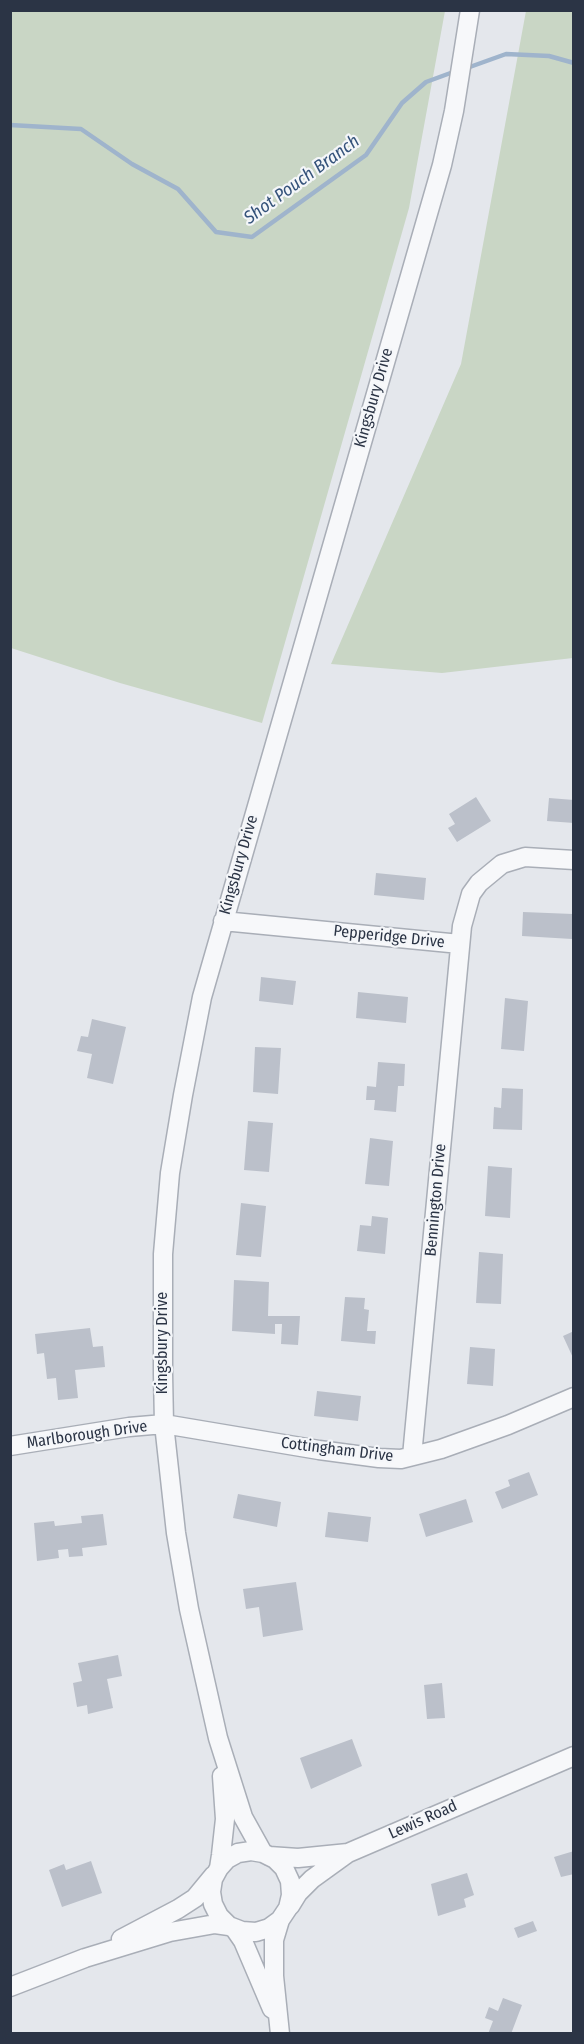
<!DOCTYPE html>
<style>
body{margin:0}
#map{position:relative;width:584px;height:2044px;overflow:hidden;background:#e4e7ec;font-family:"Fira Sans Condensed",sans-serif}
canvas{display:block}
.frame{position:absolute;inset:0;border:12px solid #2b3445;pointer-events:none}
</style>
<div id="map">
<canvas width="584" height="2044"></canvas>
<div class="frame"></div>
</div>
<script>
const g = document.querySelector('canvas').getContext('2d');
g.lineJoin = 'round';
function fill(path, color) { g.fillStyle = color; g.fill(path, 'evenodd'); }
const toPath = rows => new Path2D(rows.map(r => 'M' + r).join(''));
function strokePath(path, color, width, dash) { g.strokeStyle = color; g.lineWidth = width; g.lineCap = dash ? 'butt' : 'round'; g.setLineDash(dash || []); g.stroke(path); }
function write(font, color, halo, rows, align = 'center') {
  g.font = font + ' "Fira Sans Condensed",sans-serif'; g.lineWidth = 4.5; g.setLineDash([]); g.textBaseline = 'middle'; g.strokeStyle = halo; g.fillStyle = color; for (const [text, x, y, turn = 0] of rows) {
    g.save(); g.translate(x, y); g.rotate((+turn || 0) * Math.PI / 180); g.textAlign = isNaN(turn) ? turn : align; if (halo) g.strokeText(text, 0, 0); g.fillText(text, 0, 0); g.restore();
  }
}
fill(toPath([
 [11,10,445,11,409,208,262,723,120,683,11,648],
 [526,11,573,11,573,658,442,673,331,664,461,364]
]), '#c9d6c5');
strokePath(toPath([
 [467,68,506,54,549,56,574,63],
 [10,125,81,129,132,164,178,189,216,232,252,237,366,155,402,103,426,82,456,71]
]), '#9fb4cc', 4.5);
fill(toPath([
 [476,797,491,821,457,842,448,828,455,824,449,814],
 [549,798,574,800,574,823,547,821],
 [376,873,426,878,424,900,374,895],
 [523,912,573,914,572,939,522,936],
 [261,977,296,981,293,1005,259,1001],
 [358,992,408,997,406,1023,356,1018],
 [505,998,528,1001,524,1051,501,1049],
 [92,1019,126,1027,113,1084,87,1078,92,1054,77,1051,81,1036,88,1037],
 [255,1047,281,1048,278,1094,253,1092],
 [378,1062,405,1064,404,1086,398,1086,396,1112,374,1110,375,1100,366,1100,367,1086,376,1087],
 [502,1088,523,1089,522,1130,493,1129,494,1107,501,1108],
 [248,1121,273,1123,269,1172,244,1170],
 [370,1138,393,1141,389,1186,365,1184],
 [488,1166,512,1168,510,1218,485,1216],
 [241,1203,266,1206,261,1257,236,1255],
 [372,1216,388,1218,385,1254,357,1251,360,1225,371,1226],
 [479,1252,503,1254,501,1304,476,1303],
 [234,1280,269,1282,268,1316,300,1316,298,1345,281,1344,282,1324,275,1324,275,1334,232,1331],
 [345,1297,365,1298,364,1309,369,1310,367,1331,376,1331,375,1344,341,1341],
 [90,1328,93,1347,103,1346,105,1367,75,1370,78,1398,58,1400,56,1378,47,1379,44,1353,37,1354,35,1334],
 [574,1331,574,1360,563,1336],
 [470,1347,495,1349,493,1386,467,1384],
 [317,1391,361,1396,358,1421,314,1416],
 [529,1472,538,1495,502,1509,495,1492,510,1486,508,1480],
 [238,1494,281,1502,277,1527,233,1518],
 [466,1499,473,1522,426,1537,419,1514],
 [328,1512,371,1517,368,1542,325,1537],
 [103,1514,107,1545,82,1548,83,1556,69,1557,68,1549,58,1550,59,1558,37,1561,34,1523,54,1521,55,1526,82,1523,81,1516],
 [296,1582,303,1630,263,1637,259,1607,246,1609,243,1589],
 [118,1655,122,1676,107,1679,113,1708,88,1714,87,1705,77,1707,73,1683,82,1681,78,1663],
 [442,1683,445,1718,427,1719,424,1685],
 [352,1739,362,1766,311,1789,300,1758],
 [574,1851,574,1874,561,1877,554,1857],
 [91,1861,102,1893,62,1907,49,1870,64,1864,66,1870],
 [467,1873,474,1895,464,1899,466,1907,438,1916,431,1884],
 [533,1921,537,1931,518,1938,514,1928],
 [503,1998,522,2005,511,2034,488,2034,493,2021,485,2018,489,2007,498,2011]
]), '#bbc0ca');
const minor = toPath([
 [223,921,460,944],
 [10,1446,129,1427,164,1424,319,1450,379,1458,401,1459,441,1449,508,1425,574,1397],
 [412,1456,462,926,471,894,479,883,502,864,525,857,574,860],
 [263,1853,243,1817,218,1738,189,1609,176,1533,164,1424,163,1374,163,1254,170,1173,183,1095,202,997,442,165,454,111,470,10],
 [269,1856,298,1858,348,1853],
 [219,1868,227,1859,238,1853,251,1851,263,1853,275,1859,284,1868,290,1881,291,1895,288,1908,280,1920,269,1928,256,1932,242,1931,229,1926,219,1916,213,1904,211,1892,213,1879,219,1868,221,1855,225,1819,222,1776],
 [290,1906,298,1893,312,1879,348,1853,574,1756],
 [234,1928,243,1941,272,2009],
 [121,1939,178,1909,195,1898,214,1875],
 [10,1987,85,1958,170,1932,215,1924,229,1926],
 [280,2034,274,1976,274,1940,280,1920]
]);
strokePath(minor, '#a9aeb7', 21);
strokePath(minor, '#f7f8fa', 18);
write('16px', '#2b3445', '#f4f6f9', [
 ["Kingsbury Drive",374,398,-74],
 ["Kingsbury Drive",239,865,-74],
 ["Pepperidge Drive",389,937,6],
 ["Bennington Drive",436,1200,-85],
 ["Kingsbury Drive",163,1343,-90],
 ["Marlborough Drive",87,1435,-8],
 ["Cottingham Drive",337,1450,7],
 ["Lewis Road",423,1820,-24]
]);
write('italic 18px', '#34527a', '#f4f6f9', [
 ["Shot Pouch Branch",302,180,-36]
]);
</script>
